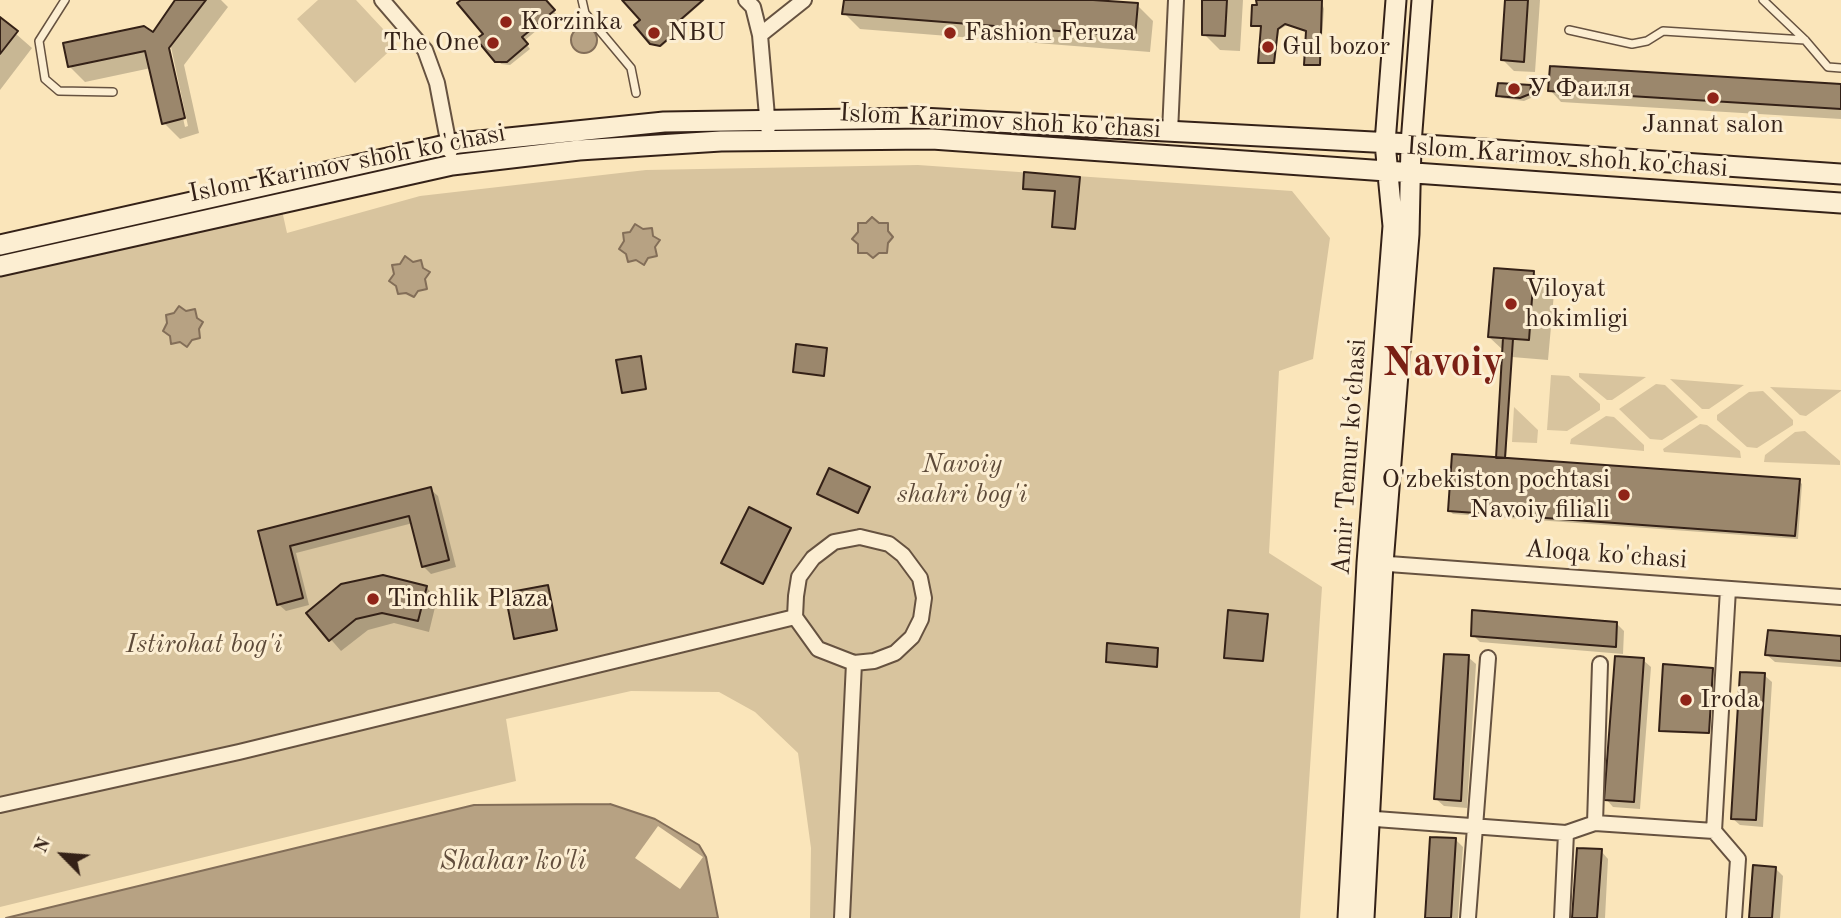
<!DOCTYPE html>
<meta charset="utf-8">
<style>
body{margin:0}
#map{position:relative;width:1841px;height:918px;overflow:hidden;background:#fae5ba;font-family:"Old Standard TT",serif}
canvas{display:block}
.north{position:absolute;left:28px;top:820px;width:70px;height:70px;-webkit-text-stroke:5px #fceed2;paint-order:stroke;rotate:295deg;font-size:19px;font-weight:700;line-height:28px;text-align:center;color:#342117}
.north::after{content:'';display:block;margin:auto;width:24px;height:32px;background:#342117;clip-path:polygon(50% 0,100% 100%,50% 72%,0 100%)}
</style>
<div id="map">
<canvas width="1841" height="918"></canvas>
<div class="north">N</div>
</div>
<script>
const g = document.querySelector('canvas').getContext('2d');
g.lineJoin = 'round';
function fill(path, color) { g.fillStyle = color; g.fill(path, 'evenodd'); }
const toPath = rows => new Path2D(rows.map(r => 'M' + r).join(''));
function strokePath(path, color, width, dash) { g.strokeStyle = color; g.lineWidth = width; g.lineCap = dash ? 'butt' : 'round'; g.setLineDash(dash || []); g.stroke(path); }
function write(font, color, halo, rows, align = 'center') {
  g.font = font + ' "Old Standard TT",serif'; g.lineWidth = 6; g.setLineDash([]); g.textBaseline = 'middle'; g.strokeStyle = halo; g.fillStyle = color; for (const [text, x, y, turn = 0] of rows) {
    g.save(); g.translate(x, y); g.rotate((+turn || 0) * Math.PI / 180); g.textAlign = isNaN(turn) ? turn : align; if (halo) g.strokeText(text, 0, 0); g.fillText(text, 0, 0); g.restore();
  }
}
fill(toPath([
 [318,0,356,0,397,44,355,83,297,19],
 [918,165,1292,191,1330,238,1313,359,1279,371,1269,553,1322,587,1300,918,810,918,811,848,798,753,755,712,719,692,631,691,506,719,516,781,0,907,0,271,281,206,287,233,420,196,646,170],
 [1579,373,1646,377,1612,400,1607,400,1579,377],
 [1551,375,1569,376,1600,404,1600,410,1567,431,1547,430],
 [1670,379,1744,385,1709,409,1702,409],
 [1656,384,1665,385,1698,417,1662,440,1650,439,1619,409],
 [1770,387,1841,390,1841,391,1806,416,1800,415],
 [1763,391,1793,420,1793,425,1757,448,1747,447,1717,420,1717,415,1749,392],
 [1514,407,1538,430,1537,443,1512,442],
 [1606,416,1614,417,1644,445,1644,451,1570,444,1571,439],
 [1700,424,1707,425,1740,451,1741,458,1664,452,1663,449],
 [1805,431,1840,461,1840,465,1764,462,1765,455,1795,432]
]), '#d8c49e');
const water = toPath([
 '571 40a13 13 0 1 1 26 0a13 13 0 1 1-26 0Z',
 [872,217,879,223,888,223,888,231,893,237,888,243,887,253,879,253,873,258,867,253,858,253,858,244,852,239,858,232,858,223,866,223,872,217],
 [635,224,643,229,652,228,653,236,660,240,655,247,657,256,648,258,644,265,636,260,628,262,626,254,619,249,624,241,623,233,630,232,635,224],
 [405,256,413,262,421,260,423,268,430,272,425,279,427,289,418,291,414,297,406,293,398,294,396,286,389,281,394,274,392,265,400,264,405,256],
 [179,306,186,311,195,309,197,318,203,322,199,329,200,338,192,340,187,347,180,342,171,344,170,336,163,331,167,323,166,315,174,313,179,306],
 [610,804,655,819,699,845,706,857,718,918,6,918,474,805,610,804]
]);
fill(water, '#b7a283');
strokePath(water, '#836e58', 2);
fill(toPath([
 [658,826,703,857,680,889,635,858]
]), '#fae5ba');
fill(toPath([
 [178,0,221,0,228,7,184,65,199,133,180,139,164,123,151,68,85,82,69,66,153,34],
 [167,47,171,47,188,126,185,127],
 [463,0,545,0,556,14,524,41,530,49,510,65,501,64],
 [624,0,705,0,679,23,683,28,661,47,653,45,636,26,642,20],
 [845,0,1071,0,1137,5,1153,21,1150,52,860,29,844,13],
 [1202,0,1243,0,1240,51,1220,50,1204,34],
 [1260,0,1321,0,1324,9,1320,65,1306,64,1308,31,1287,25,1279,30,1275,64,1260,62,1263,27,1253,25],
 [1507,0,1540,0,1535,72,1514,71,1503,60],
 [0,20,32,48,0,90],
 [1841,86,1841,119,1561,102,1550,90],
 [1530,87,1533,97,1524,101,1502,98,1498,95],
 [1079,179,1076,229,1055,227,1057,192,1024,188],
 [1534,273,1554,293,1548,360,1512,357,1506,460,1799,481,1802,484,1798,539,1453,514,1450,511,1497,459,1504,351,1489,337],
 [430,489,438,496,456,567,431,574,423,566,413,523,296,553,309,605,286,611,278,604,260,532],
 [869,489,859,513,820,495],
 [790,529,765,584,724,564],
 [426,587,437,599,429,632,394,623,368,630,341,651,308,613],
 [549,588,557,631,516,639,515,638],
 [1267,615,1264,661,1227,658],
 [1616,623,1624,631,1623,654,1480,642,1473,635],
 [1841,637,1841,667,1775,662,1767,655],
 [1157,650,1157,667,1107,662],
 [1468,657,1476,664,1467,808,1444,806,1436,799],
 [1643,660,1651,667,1640,809,1613,807,1606,799],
 [1712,670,1710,733,1662,732,1661,731],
 [1764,675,1772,682,1763,827,1740,825,1732,818],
 [1456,840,1463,847,1458,918,1426,918],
 [1601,851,1608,859,1605,918,1574,918],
 [1775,868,1783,876,1780,918,1750,918]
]), '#0003');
const building = toPath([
 [175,0,206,0,169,48,185,118,162,124,145,51,68,67,63,43,144,26,153,32,175,0],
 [461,0,546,0,555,10,522,37,528,44,507,62,495,62,476,39,483,34,457,3,461,0],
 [622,0,703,0,679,21,683,26,660,46,650,44,634,25,640,20,622,0],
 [844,0,1093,0,1138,3,1135,37,842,14,844,0],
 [1202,0,1227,0,1225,36,1202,35,1202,0],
 [1256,0,1322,0,1320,65,1304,65,1306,31,1285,24,1278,29,1274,63,1258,63,1261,26,1251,26,1252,5,1257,5,1256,0],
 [1505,0,1528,0,1524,62,1501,60,1505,0],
 [0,17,18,31,0,54,0,17],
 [1550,66,1841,84,1841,109,1548,91,1550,66],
 [1498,83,1531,85,1530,94,1520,98,1496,96,1498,83],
 [1024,172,1080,177,1075,229,1052,227,1055,191,1023,189,1024,172],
 [1494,268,1534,271,1529,340,1488,337,1494,268],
 [1503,338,1513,339,1505,458,1496,458,1503,338],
 [796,344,827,348,824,376,793,372,796,344],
 [641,356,646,389,622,393,616,360,641,356],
 [1452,454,1800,479,1795,536,1448,511,1452,454],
 [829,468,870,487,858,513,817,494,829,468],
 [431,487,449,560,422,567,409,516,290,546,303,598,277,605,258,531,431,487],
 [749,507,791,528,763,584,721,563,749,507],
 [383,575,427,586,418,621,382,613,356,619,329,641,306,613,341,584,383,575],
 [548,585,557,630,514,639,505,593,548,585],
 [1228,610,1268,614,1263,661,1224,658,1228,610],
 [1472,610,1617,622,1616,647,1471,636,1472,610],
 [1768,630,1841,636,1841,661,1765,655,1768,630],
 [1107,643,1158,648,1157,667,1106,662,1107,643],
 [1444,654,1469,655,1461,801,1434,799,1444,654],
 [1615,656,1644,658,1634,802,1604,800,1615,656],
 [1663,664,1713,668,1709,733,1659,731,1663,664],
 [1740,672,1765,673,1756,820,1731,819,1740,672],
 [1430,837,1456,838,1451,918,1425,918,1430,837],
 [1577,848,1602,849,1597,918,1572,918,1577,848],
 [1753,865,1776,867,1772,918,1749,918,1753,865]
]);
fill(building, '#9b876c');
strokePath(building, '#342117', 2);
const lane = toPath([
 [65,0,39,41,45,79,59,91,113,92],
 [582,0,585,13,631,68,636,93],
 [1763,0,1805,40,1828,67,1841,68],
 [1569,30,1632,44,1647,41,1663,31,1805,40]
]);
const street = toPath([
 [382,0,425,50,437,83,450,151],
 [746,0,753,7,760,35,768,128],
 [760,35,804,0],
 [1170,132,1176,0],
 [860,537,889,544,903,555,920,578,924,598,921,619,912,637,895,653,874,661,854,663,818,649,795,617,796,596,799,577,813,558,834,542,860,537],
 [1375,563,1841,597],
 [1728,589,1714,831,1738,859,1734,918],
 [0,805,239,752,795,617],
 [1362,818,1566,833],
 [1595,823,1714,831],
 [842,918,854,663],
 [1468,918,1488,658],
 [1562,918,1566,833,1595,823,1600,664]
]);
const secondary = toPath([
 [0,245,450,144,664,122,921,118,1411,144,1841,174],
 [0,266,452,165,579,150,721,141,932,139,1841,203],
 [1348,918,1367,563,1393,226,1385,143,1396,0],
 [1364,918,1383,564,1409,234,1411,144,1422,0]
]);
strokePath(lane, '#665240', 10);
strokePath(street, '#665240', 18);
strokePath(secondary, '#342117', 23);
strokePath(lane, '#fceed2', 7);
strokePath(street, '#fceed2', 14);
strokePath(secondary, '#fceed2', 19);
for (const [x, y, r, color] of [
 [506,22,7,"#8f2418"],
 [654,33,7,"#8f2418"],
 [950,33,7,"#8f2418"],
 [493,43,7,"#8f2418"],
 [1268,47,7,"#8f2418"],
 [1514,89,7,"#8f2418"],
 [1713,98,7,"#8f2418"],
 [1511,304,7,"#8f2418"],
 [1624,495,7,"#8f2418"],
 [373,599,7,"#8f2418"],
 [1686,700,7,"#8f2418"]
]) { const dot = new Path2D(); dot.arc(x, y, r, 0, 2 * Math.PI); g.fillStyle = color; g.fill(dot); strokePath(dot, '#fceed2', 2.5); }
write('26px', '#342117', '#fceed2', [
 ["Korzinka",520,22],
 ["NBU",668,33],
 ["Fashion Feruza",964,33],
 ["The One",479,43,"right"],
 ["Gul bozor",1282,47],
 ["У Фаиля",1528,89],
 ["Jannat salon",1713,125,"center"],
 ["Viloyat",1525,289],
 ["hokimligi",1525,319],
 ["O'zbekiston pochtasi",1610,480,"right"],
 ["Navoiy filiali",1610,510,"right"],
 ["Tinchlik Plaza",387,599],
 ["Iroda",1700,700]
], 'left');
write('26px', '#342117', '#fceed2', [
 ["Islom Karimov shoh ko'chasi",1000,122,3],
 ["Islom Karimov shoh ko'chasi",1567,158,4],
 ["Islom Karimov shoh ko'chasi",347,164,-11],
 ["Amir Temur ko‘chasi",1350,457,-86],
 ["Aloqa ko'chasi",1606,555,4]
]);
write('italic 26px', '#5d4a39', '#fceed2', [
 ["Navoiy",962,465],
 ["shahri bog'i",962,495],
 ["Istirohat bog'i",204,645]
]);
write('italic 28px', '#624e3d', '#fceed2', [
 ["Shahar ko'li",513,862]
]);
write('bold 40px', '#7a1f14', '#fceed2', [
 ["Navoiy",1443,365]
]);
</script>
